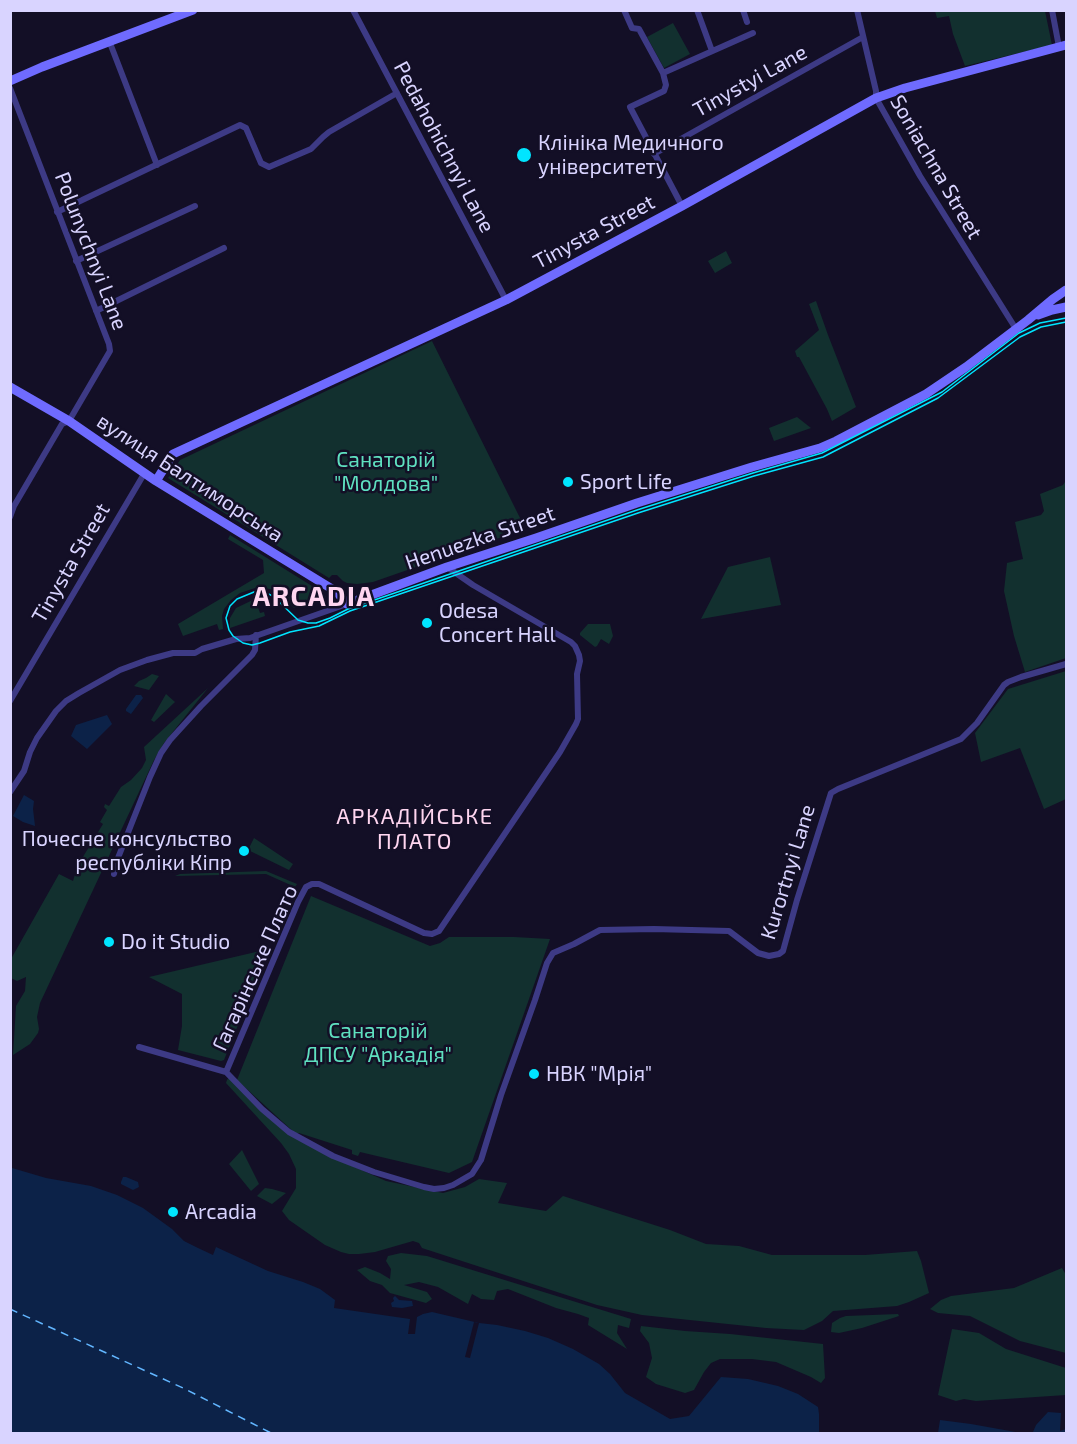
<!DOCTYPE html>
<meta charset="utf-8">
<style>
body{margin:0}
#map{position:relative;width:1077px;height:1444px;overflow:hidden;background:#130f26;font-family:"Exo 2",sans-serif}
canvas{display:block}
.frame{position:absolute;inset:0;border:12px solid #d9d4ff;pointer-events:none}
</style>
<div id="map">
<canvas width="1077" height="1444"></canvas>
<div class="frame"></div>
</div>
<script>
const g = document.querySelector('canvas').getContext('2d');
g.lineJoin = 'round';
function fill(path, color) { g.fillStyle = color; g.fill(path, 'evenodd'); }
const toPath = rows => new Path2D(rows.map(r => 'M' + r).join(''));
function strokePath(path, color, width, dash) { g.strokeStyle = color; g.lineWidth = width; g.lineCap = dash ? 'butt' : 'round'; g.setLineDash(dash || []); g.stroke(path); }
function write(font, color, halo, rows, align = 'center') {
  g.font = font + ' "Exo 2",sans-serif'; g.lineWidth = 5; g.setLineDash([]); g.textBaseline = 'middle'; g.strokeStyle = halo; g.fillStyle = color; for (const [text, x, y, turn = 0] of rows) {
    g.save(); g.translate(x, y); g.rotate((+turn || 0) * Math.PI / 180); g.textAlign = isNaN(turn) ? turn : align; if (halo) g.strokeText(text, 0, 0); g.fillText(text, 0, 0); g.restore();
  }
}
fill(toPath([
 [935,11,1045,11,1052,45,965,66,953,34,949,16,937,18],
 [673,23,690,54,664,68,647,37],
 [726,251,732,263,715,273,708,261],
 [816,301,828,335,856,407,832,421,827,409,799,357,797,357,795,351,819,330,809,304],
 [432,341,522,522,504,531,502,537,373,582,357,584,347,583,343,581,337,575,332,575,329,578,168,478,180,460],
 [797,417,811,428,774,441,769,428],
 [1066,474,1066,658,1025,672,1014,636,1004,591,1007,563,1023,559,1015,522,1041,515,1044,511,1040,494,1063,485,1065,482],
 [230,535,320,591,326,597,294,608,279,593,270,589,258,587,240,593,231,600,224,609,222,616,223,629,219,630,217,624,183,636,178,624,264,573,263,560,228,539],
 [770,557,781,605,701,619,728,567],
 [255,599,260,613,264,612,265,616,230,628,230,618,236,608],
 [588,624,610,624,613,636,609,644,601,639,597,646,595,647,580,635,580,633],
 [1066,671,1066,799,1044,809,1020,748,981,762,975,733,1008,689],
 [152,674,159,676,149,690,134,686,139,681,146,678],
 [208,688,164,743,154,760,40,1003,37,1017,39,1029,38,1033,30,1044,13,1055,16,1006,25,991,26,977,17,981,11,978,11,959,59,874,73,881,78,865,103,824,100,822,107,810,104,807,105,804,109,806,121,787,131,780,142,768,146,760,144,747],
 [166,694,175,702,154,722,151,720],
 [254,838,293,864,289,870,248,850],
 [266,871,297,884,295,887,266,874,175,876,180,874],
 [311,896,430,946,440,943,449,937,514,937,550,939,472,1162,449,1173,360,1152,358,1156,352,1154,352,1150,299,1133,296,1134,237,1080],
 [260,951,262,965,224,1060,221,1061,178,1050,182,1026,182,994,149,977],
 [229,1077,260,1109,321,1152,386,1181,443,1193,465,1187,479,1179,507,1183,498,1203,546,1211,563,1196,670,1230,706,1244,739,1246,772,1255,865,1255,917,1251,921,1261,929,1293,909,1302,897,1306,833,1311,822,1321,804,1330,766,1328,642,1315,597,1305,422,1248,419,1243,413,1241,375,1252,359,1254,349,1254,341,1252,325,1245,289,1220,282,1211,296,1188,296,1169,289,1154,281,1143,226,1083,227,1080],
 [242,1150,259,1184,251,1191,229,1164],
 [265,1188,272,1189,286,1193,272,1204,257,1196],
 [401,1253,427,1256,631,1319,629,1328,618,1325,617,1333,627,1349,588,1325,589,1318,578,1314,556,1308,508,1289,497,1291,494,1300,481,1299,472,1294,468,1304,438,1287,419,1282,404,1285,427,1292,432,1299,426,1303,390,1293,382,1285,370,1281,357,1270,365,1267,380,1273,390,1279,391,1269,386,1261,388,1256],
 [1062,1268,1066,1275,1066,1353,1020,1341,970,1316,938,1313,930,1309,941,1300,951,1296,1014,1288],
 [898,1314,899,1316,862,1328,839,1333,831,1332,832,1323,840,1318,846,1316],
 [641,1326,685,1331,730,1334,823,1344,825,1378,821,1383,811,1377,776,1362,752,1359,720,1359,711,1363,704,1372,694,1390,685,1393,656,1384,646,1377,652,1358,649,1343,640,1331],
 [952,1329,979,1333,1006,1349,1066,1368,1066,1395,976,1401,964,1399,956,1401,938,1395]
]), '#12302f');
fill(toPath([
 [136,695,141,695,143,698,131,714,126,711,126,709],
 [107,715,112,724,87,749,71,736,76,725],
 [24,795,34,801,33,809,35,826,23,822,13,816],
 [12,1168,46,1178,91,1186,117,1195,143,1208,172,1229,184,1241,198,1248,213,1255,216,1247,268,1271,303,1282,320,1289,335,1300,334,1308,410,1319,408,1334,415,1334,417,1317,423,1314,432,1312,479,1323,497,1325,525,1331,548,1338,573,1349,599,1364,610,1374,625,1393,670,1419,689,1416,721,1377,748,1379,778,1386,798,1394,818,1407,819,1414,819,1433,11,1433,10,1175],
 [123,1177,126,1177,138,1182,139,1187,133,1190,121,1184,121,1182],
 [395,1296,399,1300,412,1301,413,1306,402,1308,392,1307,391,1303,394,1301,393,1298],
 [1048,1412,1061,1413,1060,1431,1066,1429,1066,1433,1041,1434,1033,1432,1036,1425],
 [940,1420,971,1424,1021,1433,938,1433]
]), '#0c2248');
fill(toPath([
 [474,1322,479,1323,470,1358,465,1357]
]), '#130f26');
strokePath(toPath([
 [10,1309,183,1388,273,1434]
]), '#62b6ff', 1.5, [8, 6]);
strokePath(toPath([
 [353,10,506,300],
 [624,10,632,28,639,29,663,73,666,85,664,91,630,107,682,206],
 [697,10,712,51],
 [743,10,747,22],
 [857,10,876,91,876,98,920,176,1016,329],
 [1052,10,1059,47],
 [110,43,157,165],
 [663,73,753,33],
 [10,88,109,344,110,351,69,421,62,424,14,506,10,517],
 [654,154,863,37],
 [57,212,240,125,246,128,261,163,269,167,311,149,323,137,329,132,397,93],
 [76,261,195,206],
 [96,311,224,248],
 [10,701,144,474],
 [10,792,24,771,30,752,37,738,56,711,66,701,79,693,120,670,147,660,173,653,195,653,202,649,236,639,250,638,347,604],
 [114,874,116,863,150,777,161,753,170,740,201,706,252,655,255,650,256,635],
 [139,1047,226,1072,262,1109,289,1132,333,1156,374,1172,424,1187,434,1189,444,1188,453,1185,472,1174,481,1160,501,1095,535,1000,547,963,553,953,574,944,600,930,654,929,729,931,758,953,769,956,779,954,783,951,797,900,831,793,838,789,961,739,977,723,1004,685,1008,682,1021,677,1066,664],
 [226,1072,298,902,306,887,312,884,319,884,424,933,432,934,439,931,560,752,576,724,578,719,577,674,580,661,579,655,575,646,571,642,473,585,447,567]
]), '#3d3a85', 6);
strokePath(toPath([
 [10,81,42,67,193,10],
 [1038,315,1052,310,1066,307],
 [10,387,69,421,156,481,337,592,347,604,447,567,536,538,637,503,752,467,820,448,836,441,926,394,966,367,1028,320,1053,299,1066,290],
 [156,481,173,454,506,300,682,206,876,98,905,88,1066,45]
]), '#6f6bff', 9);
strokePath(toPath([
 [1066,318,1040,323,1019,333,942,392,822,453,753,473,637,510,348,609,330,618,316,623,308,623,298,620,273,596,266,593,254,592,237,599,230,606,226,618,229,630,233,636,243,643,252,645,260,643,290,632,319,626,350,611,638,513,754,476,823,457,938,398,1020,337,1041,327,1066,322]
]), '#00e5ff', 1.5);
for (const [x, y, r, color] of [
 [524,155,8,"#00e5ff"],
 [568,482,6,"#00e5ff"],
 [427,623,6,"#00e5ff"],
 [244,851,6,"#00e5ff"],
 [109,942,6,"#00e5ff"],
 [534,1074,6,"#00e5ff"],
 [173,1212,6,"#00e5ff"]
]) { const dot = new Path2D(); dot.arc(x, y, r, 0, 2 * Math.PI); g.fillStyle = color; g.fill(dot); strokePath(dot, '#130f26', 2); }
write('21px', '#d9d4ff', '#130f26', [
 ["Tinystyi Lane",750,81,-29],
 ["Pedahohichnyi Lane",444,147,62],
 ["Soniachna Street",936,167,60],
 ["Tinysta Street",594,232,-28],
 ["Polunychnyi Lane",91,251,69],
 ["вулиця Балтиморська",190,478,33],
 ["Henuezka Street",480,538,-19],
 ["Tinysta Street",71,563,-60],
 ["Kurortnyi Lane",788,872,-73],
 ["Гагарінське Плато",255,968,-66]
]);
write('21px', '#d9d4ff', '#130f26', [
 ["Клініка Медичного",538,143],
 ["університету",538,167],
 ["Sport Life",580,482],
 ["Odesa",439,611],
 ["Concert Hall",439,635],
 ["Почесне консульство",232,839,"right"],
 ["республіки Кіпр",232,863,"right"],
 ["Do it Studio",121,942],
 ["НВК \"Мрія\"",546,1074],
 ["Arcadia",185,1212]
], 'left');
write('21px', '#5fe0c0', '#130f26', [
 ["Санаторій",386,460],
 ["\"Молдова\"",386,484],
 ["Санаторій",378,1031],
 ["ДПСУ \"Аркадія\"",378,1055]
]);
g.letterSpacing = '1.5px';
write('22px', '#ffd6f0', '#130f26', [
 ["АРКАДІЙСЬКЕ",415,817],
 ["ПЛАТО",415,842]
]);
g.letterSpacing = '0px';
g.letterSpacing = '1.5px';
write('bold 27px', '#ffd6f0', '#130f26', [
 ["ARCADIA",314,597]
]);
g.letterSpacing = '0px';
</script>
